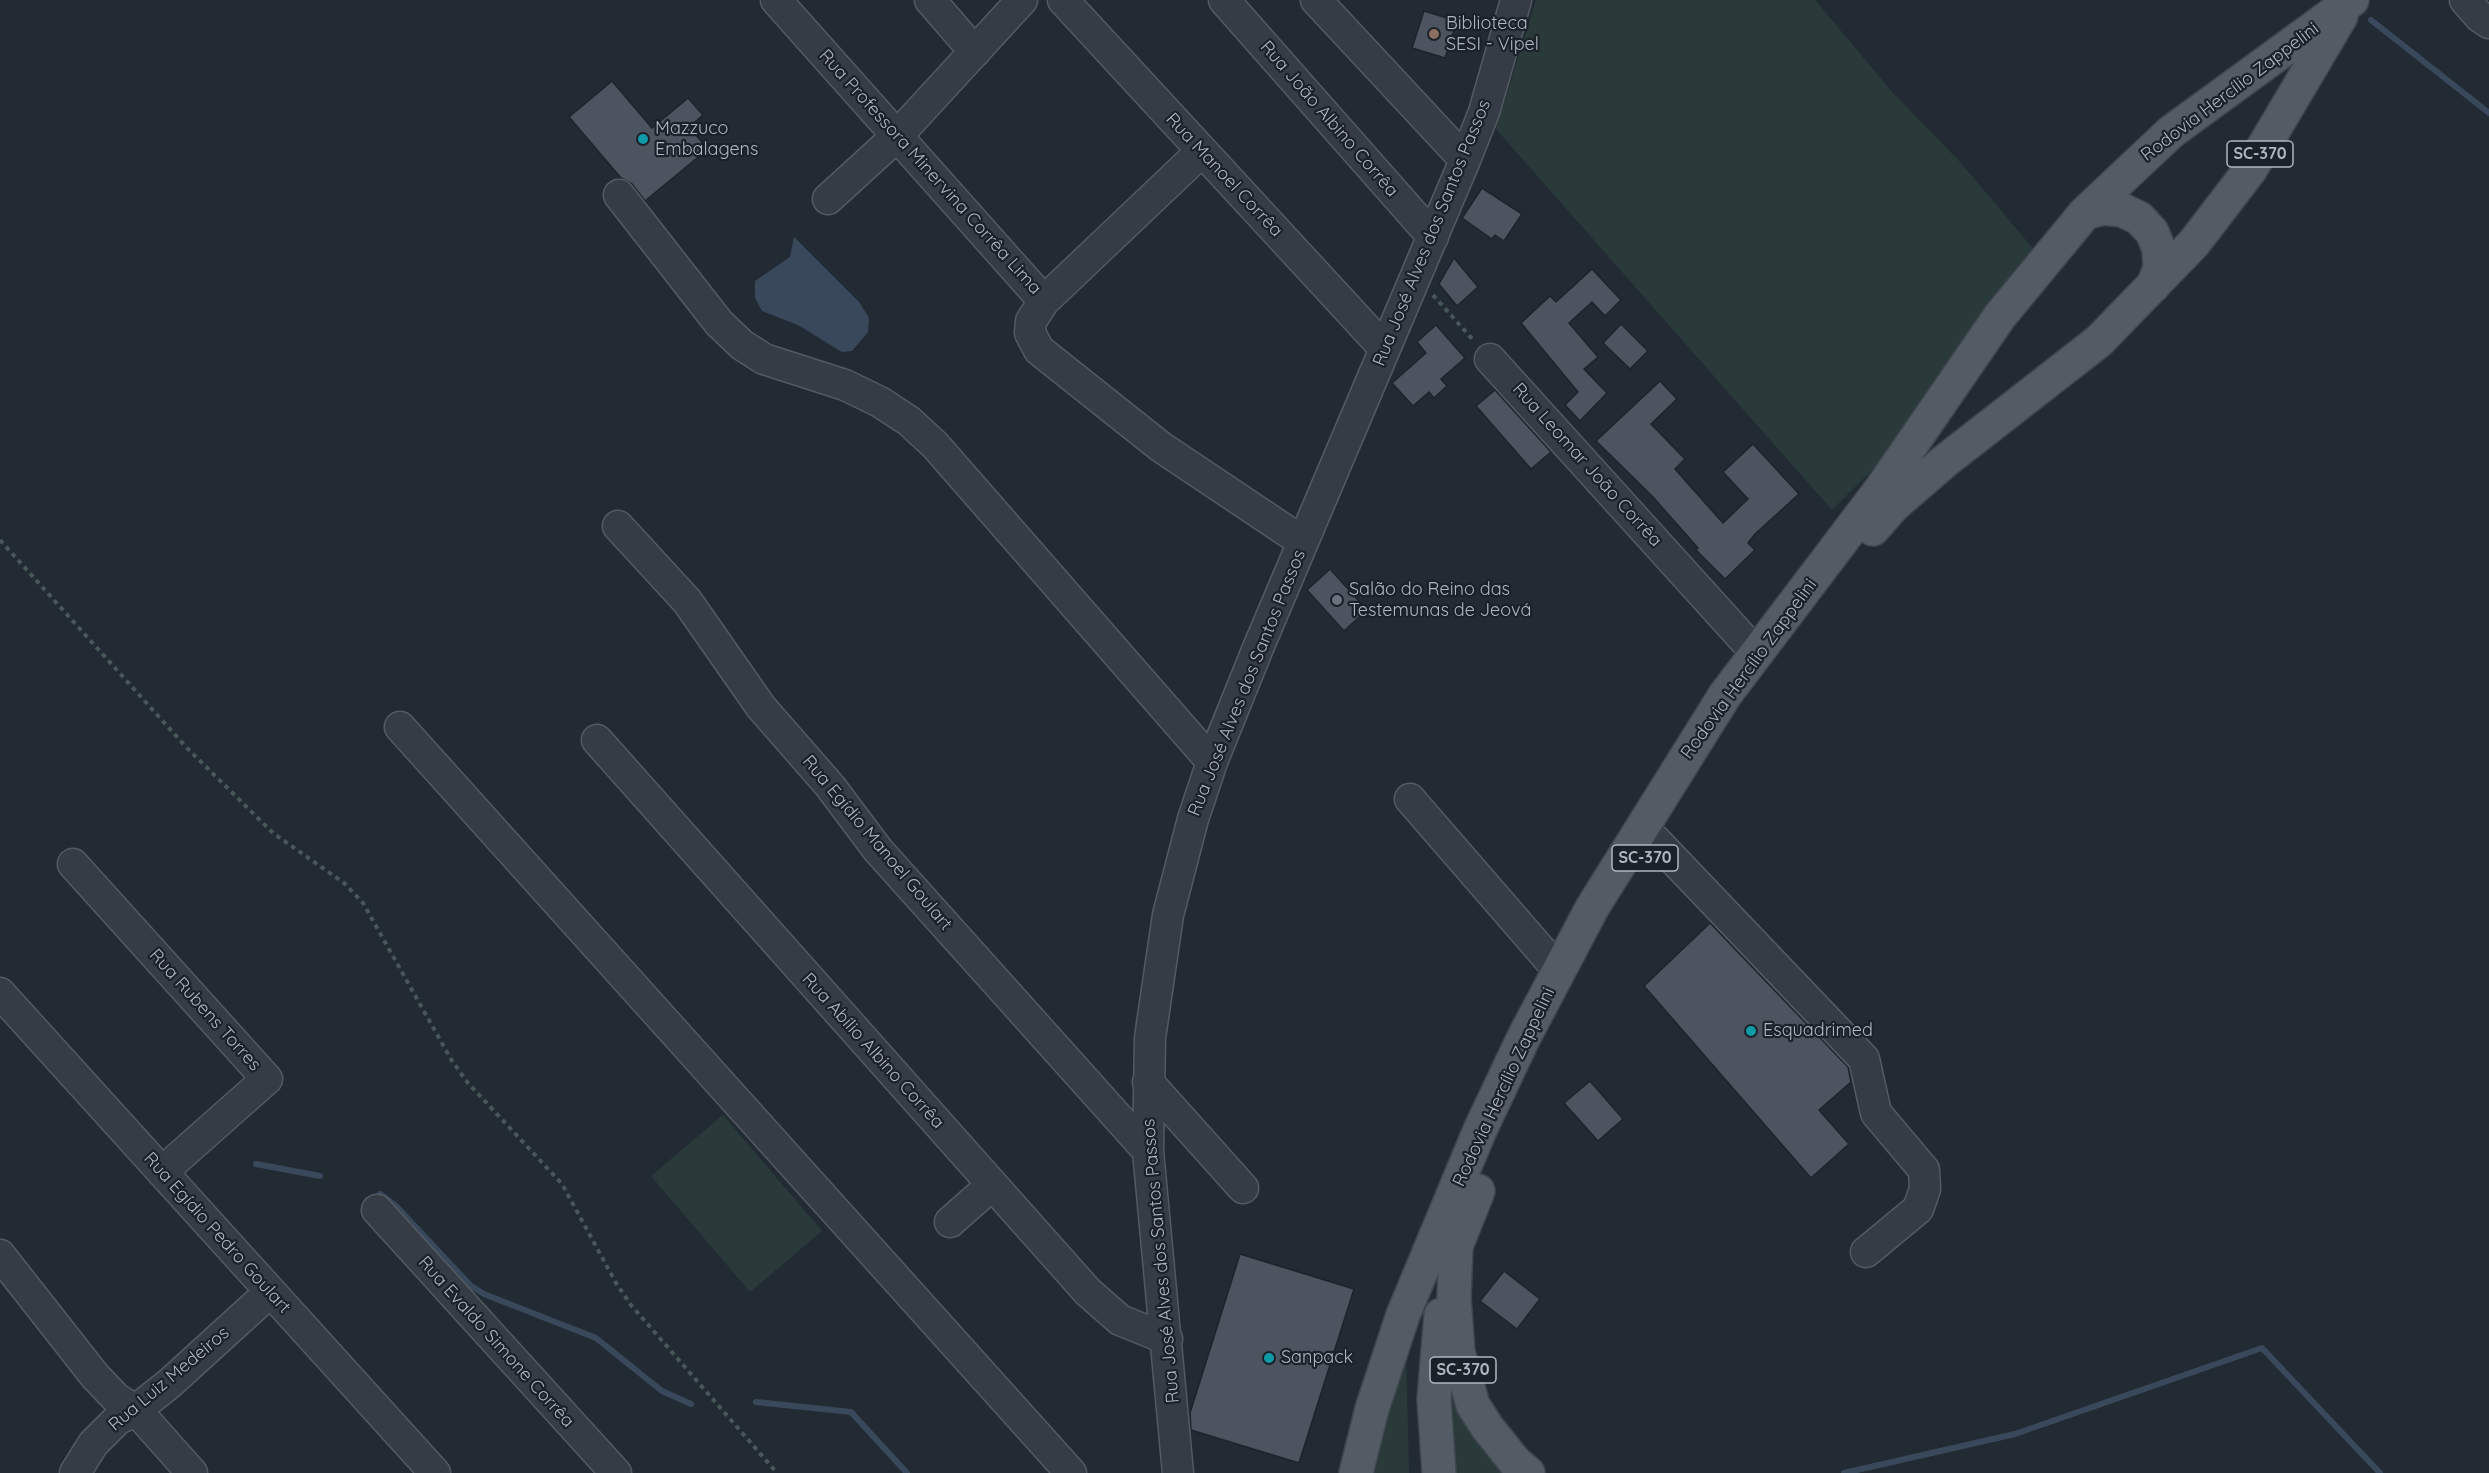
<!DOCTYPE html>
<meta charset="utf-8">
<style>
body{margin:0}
canvas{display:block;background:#222a34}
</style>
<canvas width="2489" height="1473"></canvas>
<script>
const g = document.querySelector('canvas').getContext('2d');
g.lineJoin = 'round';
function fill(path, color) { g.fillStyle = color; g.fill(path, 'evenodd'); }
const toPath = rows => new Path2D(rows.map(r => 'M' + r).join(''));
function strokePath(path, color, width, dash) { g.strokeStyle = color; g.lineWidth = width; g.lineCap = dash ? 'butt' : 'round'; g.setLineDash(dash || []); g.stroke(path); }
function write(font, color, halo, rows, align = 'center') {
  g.font = font + ' Quicksand,sans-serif'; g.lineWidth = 4.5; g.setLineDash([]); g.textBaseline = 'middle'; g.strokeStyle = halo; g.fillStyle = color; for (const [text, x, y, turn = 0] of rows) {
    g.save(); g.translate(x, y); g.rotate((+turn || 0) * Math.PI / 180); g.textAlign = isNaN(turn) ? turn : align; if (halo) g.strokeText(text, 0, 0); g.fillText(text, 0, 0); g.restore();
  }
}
fill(toPath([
 [1536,0,1815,0,1893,93,1961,163,2035,251,2016,268,1881,461,1832,510,1496,129],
 [723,1115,822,1231,750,1292,651,1176],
 [1406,1346,1409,1473,1372,1473],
 [1451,1390,1494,1463,1507,1473,1451,1473]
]), '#2a3a3a');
fill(toPath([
 [794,237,859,302,869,318,868,332,852,351,842,352,798,325,762,311,755,298,755,281,790,257]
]), '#3a485b');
strokePath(toPath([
 [2371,20,2489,113],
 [256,1164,320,1176],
 [380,1194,397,1207,471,1286,484,1294,596,1338,662,1391,691,1404],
 [756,1402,851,1412,907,1473],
 [1844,1473,2015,1434,2262,1348,2380,1473]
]), '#3a485b', 6);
const building = toPath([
 [1424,11,1457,21,1445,58,1412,48,1424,11],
 [612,81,652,128,688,98,703,115,689,127,708,149,645,201,632,184,621,178,569,117,612,81],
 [1482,188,1522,214,1504,241,1495,235,1492,239,1462,218,1482,188],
 [1454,258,1478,287,1457,306,1439,284,1454,258],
 [1592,269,1621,300,1605,316,1592,302,1569,323,1598,357,1584,369,1607,393,1580,421,1565,405,1578,392,1521,323,1550,296,1556,302,1592,269],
 [1621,324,1648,351,1630,369,1603,343,1621,324],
 [1436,325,1465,358,1441,379,1447,386,1434,398,1429,392,1413,406,1392,383,1426,353,1417,342,1436,325],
 [1660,381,1677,399,1651,424,1685,459,1675,469,1723,523,1748,499,1723,472,1753,444,1799,494,1755,534,1748,543,1755,550,1725,579,1696,550,1698,548,1652,496,1596,441,1660,381],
 [1495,390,1551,452,1531,469,1476,406,1495,390],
 [1330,569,1367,610,1344,631,1307,590,1330,569],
 [1710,923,1848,1067,1851,1082,1819,1110,1849,1144,1811,1178,1644,986,1710,923],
 [1590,1081,1623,1119,1598,1141,1564,1103,1590,1081],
 [1240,1254,1354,1289,1299,1463,1191,1430,1190,1413,1240,1254],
 [1504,1271,1540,1299,1517,1329,1480,1301,1504,1271]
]);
fill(building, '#4b545f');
strokePath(building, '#1d232b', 1.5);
const minor = toPath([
 [776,0,1044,301,1031,321,1030,333,1039,350,1161,447,1303,542],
 [930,0,975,52],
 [1063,0,1385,349],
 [1224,0,1433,237],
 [1316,0,1465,160],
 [2465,0,2480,17,2489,23],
 [619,195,719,323,742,345,764,359,845,385,880,402,909,421,935,445,1212,762],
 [828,199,897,136,1022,0],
 [1044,301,1202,151],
 [1490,359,1757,654],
 [618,526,687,601,761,707,830,786,878,850,1148,1151],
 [400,727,1071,1473],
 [597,740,1088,1292,1120,1320,1167,1339],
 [1410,799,1559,971],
 [1655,840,1864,1059,1876,1113,1924,1170,1925,1189,1918,1209,1866,1252],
 [73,864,267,1079,162,1172],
 [0,993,435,1473],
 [1148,1082,1243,1188],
 [377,1210,616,1473],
 [950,1222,992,1185],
 [0,1255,95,1376,117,1399,136,1410,192,1473],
 [75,1473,93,1444,117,1420,136,1410,170,1383,270,1292],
 [1178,1473,1148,1151,1150,1038,1168,915,1193,819,1212,762,1258,648,1465,160,1484,112,1516,0]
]);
const major = toPath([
 [2085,213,2103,208,2122,210,2139,218,2152,232,2159,249,2160,268,2153,286],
 [1873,529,1894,505,1945,461,2099,341,2194,243,2250,170,2341,16],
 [1478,1191,1456,1246,1454,1298,1458,1352,1473,1405,1487,1427,1515,1462,1528,1473],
 [1356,1473,1372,1409,1403,1315,1480,1130,1523,1039,1592,908,1725,695,1881,489,2000,316,2085,213,2171,132,2352,0],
 [1439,1473,1434,1399,1441,1315]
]);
strokePath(minor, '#535a62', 33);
strokePath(major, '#3f454e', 36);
strokePath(toPath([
 [1433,295,1474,341],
 [0,540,187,748,273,833,344,883,363,903,452,1061,468,1083,562,1184,616,1283,631,1305,777,1473]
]), '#485859', 4, [4.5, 4.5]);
strokePath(minor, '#353c45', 30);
strokePath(major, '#535b65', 33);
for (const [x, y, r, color] of [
 [1434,34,6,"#8d6e63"],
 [643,139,6,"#0f9aa8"],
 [1337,600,6,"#6b7280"],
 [1751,1031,6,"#0f9aa8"],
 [1269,1358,6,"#0f9aa8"]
]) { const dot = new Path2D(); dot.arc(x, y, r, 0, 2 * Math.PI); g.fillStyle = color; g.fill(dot); strokePath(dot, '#1b2129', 2); }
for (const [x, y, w] of [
 [2260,154,66],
 [1645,858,66],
 [1463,1370,66]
]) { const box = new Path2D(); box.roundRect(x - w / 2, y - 13, w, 26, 4.5); g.fillStyle = '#1b2129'; g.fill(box); strokePath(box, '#b0b7c1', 1.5); }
write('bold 16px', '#b0b7c1', null, [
 ["SC-370",2260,154],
 ["SC-370",1645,858],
 ["SC-370",1463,1370]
]);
write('18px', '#b0b7c1', '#1b2129', [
 ["Biblioteca",1446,24],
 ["SESI - Vipel",1446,45],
 ["Mazzuco",655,129],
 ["Embalagens",655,150],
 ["Salão do Reino das",1349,590],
 ["Testemunas de Jeová",1349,611],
 ["Esquadrimed",1763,1031],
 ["Sanpack",1281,1358]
], 'left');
write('18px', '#b0b7c1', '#1b2129', [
 ["Rodovia Hercílio Zappelini",2230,92,-37],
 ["Rua João Albino Corrêa",1329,119,49],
 ["Rua Professora Minervina Corrêa Lima",930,172,48],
 ["Rua Manoel Corrêa",1224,175,47],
 ["Rua José Alves dos Santos Passos",1432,233,-68],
 ["Rua Leomar João Corrêa",1587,465,48],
 ["Rodovia Hercílio Zappelini",1749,669,-54],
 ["Rua José Alves dos Santos Passos",1247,683,-68],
 ["Rua Egídio Manoel Goulart",877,843,50],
 ["Rua Rubens Torres",205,1010,48],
 ["Rua Abílio Albino Corrêa",873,1051,48],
 ["Rodovia Hercílio Zappelini",1504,1087,-65],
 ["Rua Egídio Pedro Goulart",217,1233,48],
 ["Rua José Alves dos Santos Passos",1161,1261,-95],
 ["Rua Evaldo Simone Corrêa",496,1342,48],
 ["Rua Luiz Medeiros",169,1379,-40]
]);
</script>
